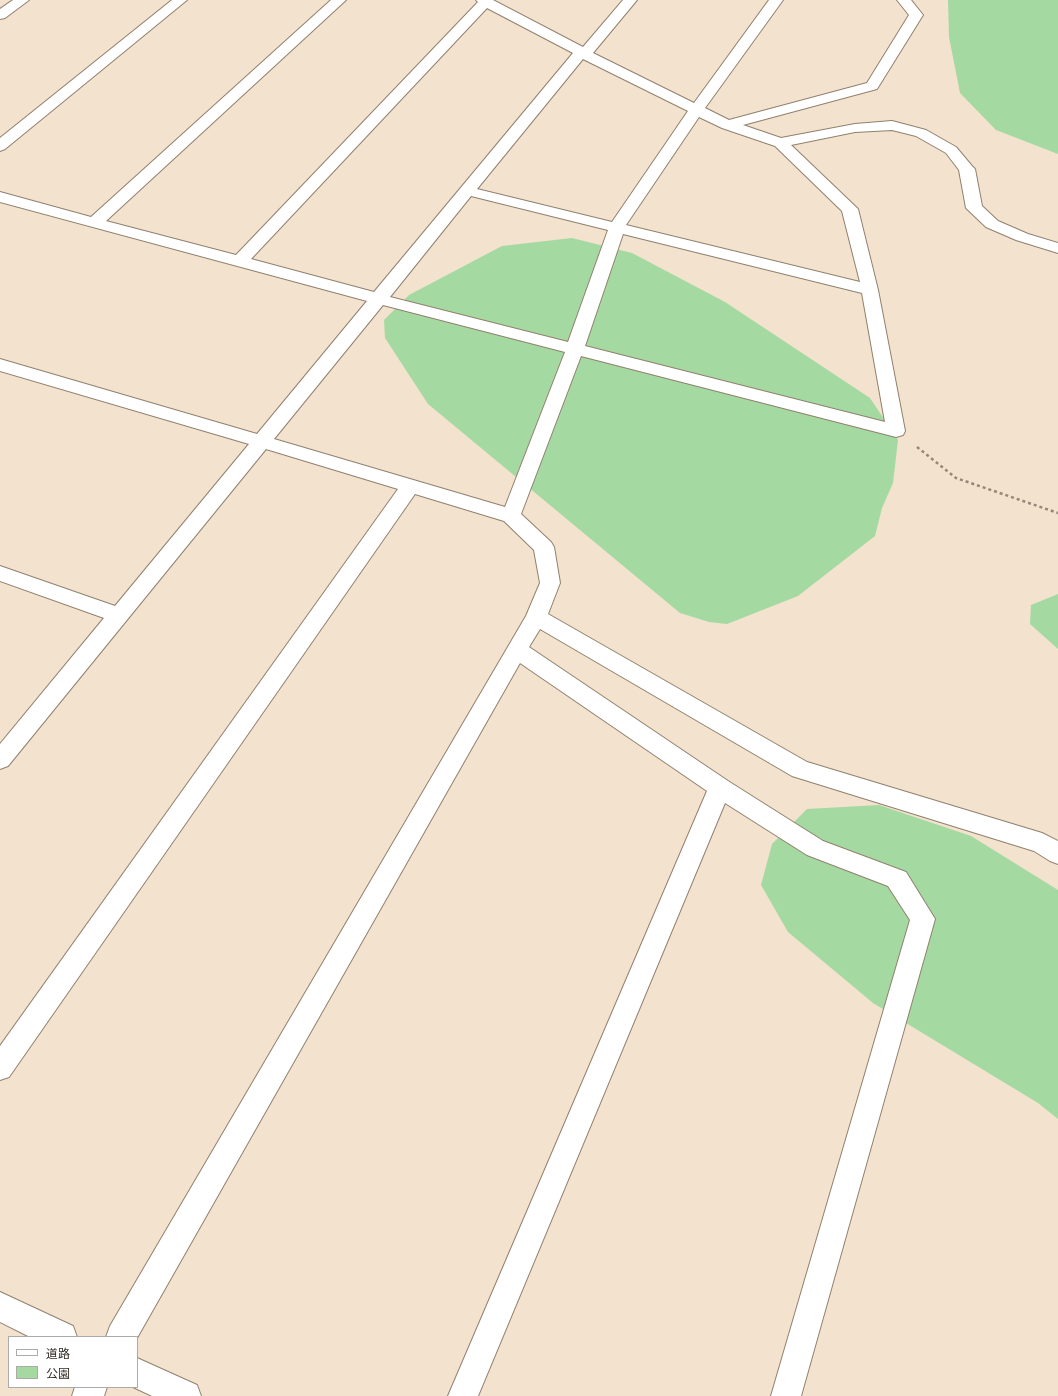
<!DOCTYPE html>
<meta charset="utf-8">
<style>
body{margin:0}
#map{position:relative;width:1058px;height:1396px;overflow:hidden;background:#f3e2cd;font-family:Montserrat,"Noto Sans JP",sans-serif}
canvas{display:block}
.legend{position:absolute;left:8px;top:1336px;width:130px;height:52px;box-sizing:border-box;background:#fff;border:1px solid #adaba7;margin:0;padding:5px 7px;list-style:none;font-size:12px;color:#332c24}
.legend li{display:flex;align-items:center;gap:8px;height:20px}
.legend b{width:20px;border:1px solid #adaba7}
</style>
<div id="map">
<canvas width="1058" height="1396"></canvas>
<ul class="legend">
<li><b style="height:5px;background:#fff"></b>道路</li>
<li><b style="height:11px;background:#a4daa1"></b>公園</li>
</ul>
</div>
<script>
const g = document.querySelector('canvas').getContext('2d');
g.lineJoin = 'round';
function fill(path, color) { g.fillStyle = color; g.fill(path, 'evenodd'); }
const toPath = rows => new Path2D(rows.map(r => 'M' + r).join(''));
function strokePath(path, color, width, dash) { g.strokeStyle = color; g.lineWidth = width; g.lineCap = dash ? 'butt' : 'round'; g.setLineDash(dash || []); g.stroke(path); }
fill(toPath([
 [948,0,1058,0,1058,154,996,130,960,93,949,37],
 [572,238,632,253,725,302,870,398,898,440,893,483,882,508,875,536,798,596,727,624,709,622,680,613,428,404,385,338,384,320,409,295,502,246],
 [1058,594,1058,649,1030,624,1031,605],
 [879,805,971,836,1058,890,1058,1119,1038,1103,873,1003,788,932,761,885,772,844,807,809]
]), '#a4daa1');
const street = toPath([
 [13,0,29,0,5,18,0,19,0,9,13,0],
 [172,0,187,0,5,149,0,151,0,138,172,0],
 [331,0,346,0,106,221,236,255,478,2,476,0,493,0,583,47,623,0,637,0,593,53,694,103,769,0,783,0,705,108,729,120,867,83,909,15,897,0,911,0,923,15,877,89,743,125,781,138,855,124,892,121,926,130,956,147,972,166,975,169,982,206,998,221,1028,234,1058,243,1058,253,1016,240,986,227,966,208,959,170,946,153,916,136,892,130,855,132,791,145,858,209,878,290,905,431,903,435,896,437,581,356,521,514,551,542,554,547,560,583,548,614,807,762,1042,833,1058,841,1058,864,1050,861,1034,851,792,776,540,629,529,647,728,781,823,841,906,872,935,919,801,1396,771,1396,910,920,888,886,807,855,725,803,478,1396,448,1396,707,791,520,663,137,1338,106,1337,110,1326,526,616,540,583,534,550,504,521,415,494,9,1077,0,1080,0,1046,398,489,266,449,8,766,0,769,0,744,104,618,0,581,0,566,115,606,249,444,0,371,0,359,257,434,367,301,0,202,0,192,91,217,331,0],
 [487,8,573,53,374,292,251,259,487,8],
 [583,59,688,111,612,222,477,189,583,59],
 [699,117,722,128,775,146,842,211,860,282,626,225,699,117],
 [471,196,608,230,568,342,390,297,471,196],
 [623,234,862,293,885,422,585,346,623,234],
 [383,305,565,352,505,507,274,439,383,305],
 [0,1292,73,1326,77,1337,30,1337,0,1322,0,1292],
 [137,1358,197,1385,201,1396,152,1396,133,1387,137,1387,137,1358],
 [75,1387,107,1387,104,1396,72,1396,75,1387]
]);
strokePath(street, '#90816e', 2);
strokePath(toPath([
 [917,447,956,478,1058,513]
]), '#948879', 2.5, [3, 3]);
fill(street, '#fff');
</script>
